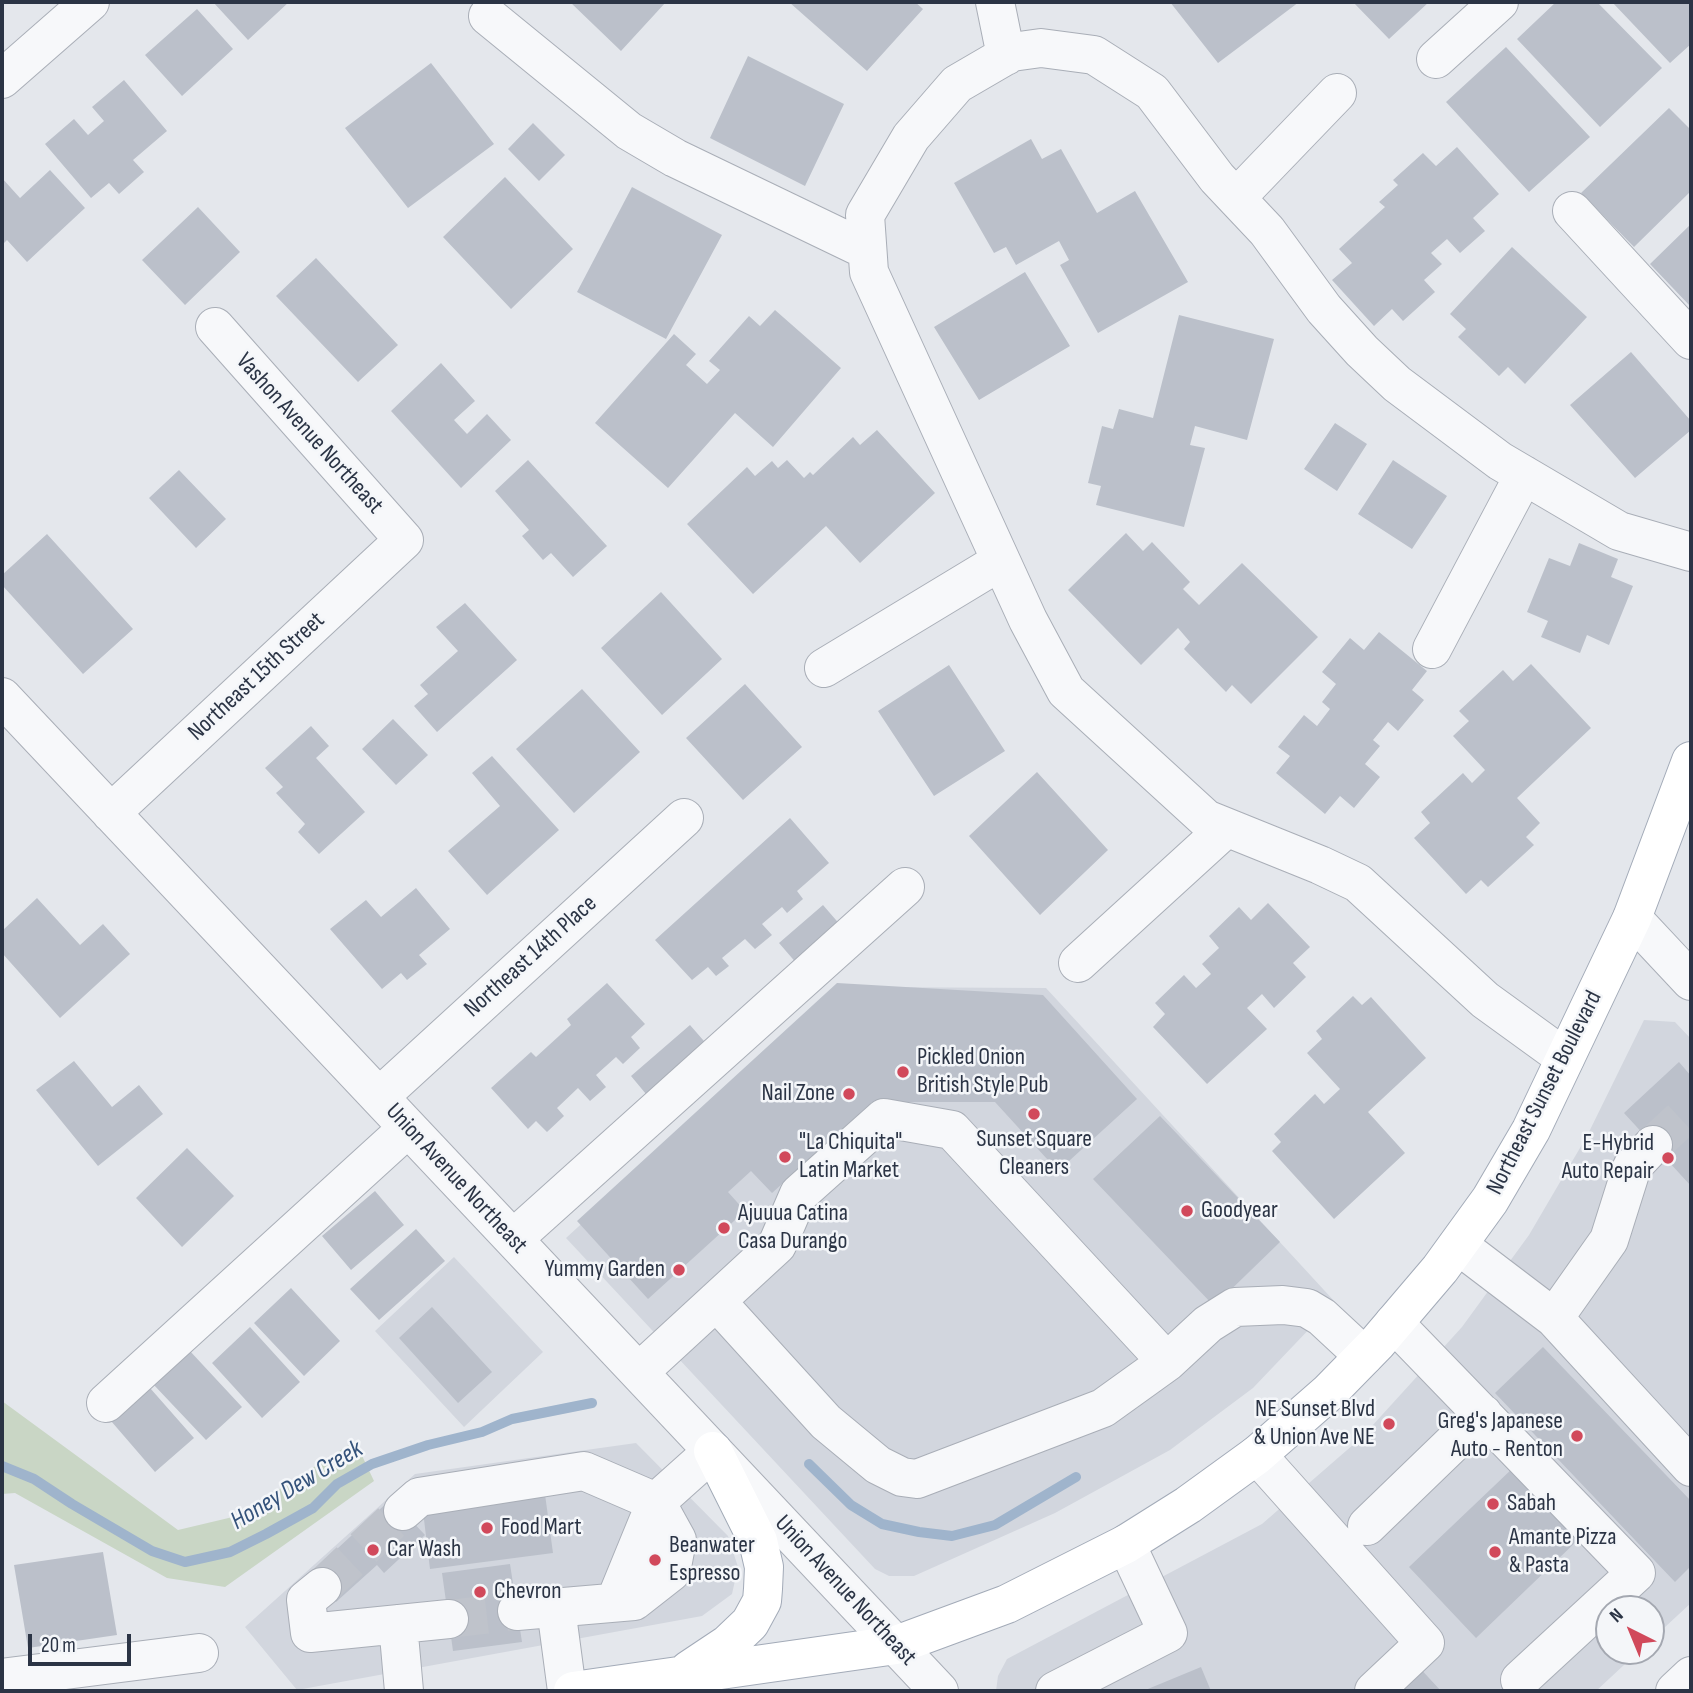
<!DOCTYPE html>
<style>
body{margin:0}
#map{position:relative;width:1693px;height:1693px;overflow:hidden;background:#e4e7ec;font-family:"Sofia Sans Condensed",sans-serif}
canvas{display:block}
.frame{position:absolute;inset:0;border:4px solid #2b3445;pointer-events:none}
.north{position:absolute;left:1595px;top:1595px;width:70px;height:70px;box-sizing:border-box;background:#f4f6f9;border:2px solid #a4a8b1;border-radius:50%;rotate:317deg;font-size:19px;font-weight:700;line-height:28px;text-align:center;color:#2b3445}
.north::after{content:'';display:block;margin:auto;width:24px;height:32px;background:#d1495b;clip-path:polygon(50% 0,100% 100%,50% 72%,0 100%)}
.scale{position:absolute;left:28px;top:1634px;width:103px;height:32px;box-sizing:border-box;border:4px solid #2b3445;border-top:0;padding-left:9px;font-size:21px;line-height:24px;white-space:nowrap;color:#2b3445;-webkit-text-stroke:5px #f4f6f9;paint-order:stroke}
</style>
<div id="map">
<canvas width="1693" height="1693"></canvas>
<div class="frame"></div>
<div class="north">N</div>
<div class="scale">20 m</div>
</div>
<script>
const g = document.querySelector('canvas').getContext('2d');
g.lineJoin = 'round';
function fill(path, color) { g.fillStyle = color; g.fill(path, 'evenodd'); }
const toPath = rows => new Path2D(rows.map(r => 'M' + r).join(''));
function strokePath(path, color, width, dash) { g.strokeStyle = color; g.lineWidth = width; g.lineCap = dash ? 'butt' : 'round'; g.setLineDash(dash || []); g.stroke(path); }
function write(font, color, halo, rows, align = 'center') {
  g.font = font + ' "Sofia Sans Condensed",sans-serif'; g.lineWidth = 5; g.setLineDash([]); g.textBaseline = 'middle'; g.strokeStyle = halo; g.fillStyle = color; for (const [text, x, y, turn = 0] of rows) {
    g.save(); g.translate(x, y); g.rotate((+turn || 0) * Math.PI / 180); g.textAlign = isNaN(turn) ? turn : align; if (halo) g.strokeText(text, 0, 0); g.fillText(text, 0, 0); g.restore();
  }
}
fill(toPath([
 [840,987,1046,988,1335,1302,1253,1388,1170,1450,1055,1513,914,1576,889,1576,875,1569,566,1238],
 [1644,1020,1675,1022,1691,1039,1691,1603,1651,1640,1651,1609,1609,1609,1609,1651,1639,1651,1596,1691,996,1691,998,1676,1007,1659,1262,1524,1362,1437,1462,1327,1529,1235,1587,1136],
 [454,1257,543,1352,464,1427,375,1331],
 [636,1443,728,1536,738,1567,732,1594,702,1616,297,1690,245,1627,415,1474]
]), '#d2d6de');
fill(toPath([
 [2,1401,178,1530,237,1516,355,1441,374,1481,225,1587,167,1578,15,1493,2,1494]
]), '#c9d6c5');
strokePath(toPath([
 [809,1464,851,1505,882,1524,919,1532,952,1536,995,1525,1076,1477],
 [2,1466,34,1479,72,1504,152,1551,185,1562,230,1552,266,1534,313,1508,337,1484,372,1464,428,1445,482,1432,512,1419,592,1403]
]), '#9fb4cc', 10);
fill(toPath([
 [213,2,289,2,248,40],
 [570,2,666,2,621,51],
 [789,2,915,2,923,9,867,71],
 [1170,2,1299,2,1218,63],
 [1353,2,1429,2,1389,39],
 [1556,2,1597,2,1662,68,1600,127,1517,39],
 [1612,2,1691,2,1691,44,1670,63],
 [197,9,233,49,182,96,145,55],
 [1506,47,1590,137,1529,192,1446,102],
 [748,56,844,104,805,186,710,138],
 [431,63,494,144,408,208,345,128],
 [124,80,167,131,133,160,144,172,119,194,109,183,91,198,45,144,74,119,88,135,104,121,92,107],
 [1669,108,1691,130,1691,191,1634,247,1581,193],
 [533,123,565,155,539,181,508,149],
 [1031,139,1042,159,1061,149,1097,213,1135,191,1188,282,1098,333,1060,265,1069,260,1059,241,1016,265,1006,247,994,253,954,183],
 [1457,147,1499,194,1473,218,1485,231,1460,253,1447,239,1431,253,1442,264,1424,280,1435,292,1403,321,1392,309,1374,326,1332,280,1352,263,1339,249,1385,207,1379,202,1398,185,1393,180,1423,153,1436,166],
 [50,170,85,208,27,262,7,240,2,245,2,178,20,198],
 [505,177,573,249,511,309,443,237],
 [632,187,722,235,666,339,577,292],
 [198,207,240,252,185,305,142,260],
 [1691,224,1691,307,1650,264],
 [1512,247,1587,317,1525,384,1508,367,1499,376,1458,337,1466,329,1450,314],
 [316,258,398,345,358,382,276,296],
 [1025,272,1070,346,979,400,934,327],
 [775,310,841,368,773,447,735,413,668,488,595,423,674,334,696,354,686,365,707,384,720,370,709,361,749,316,760,326],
 [1179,315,1274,339,1247,440,1195,426,1190,445,1205,448,1184,527,1096,505,1101,486,1088,483,1102,426,1113,429,1119,409,1153,418],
 [1631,352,1691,421,1691,430,1635,478,1570,405],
 [441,363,475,401,454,420,467,434,487,414,511,440,461,488,391,411],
 [1335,423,1367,444,1337,491,1304,469],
 [877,430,935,493,860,563,826,526,753,594,687,524,747,467,755,476,772,461,778,468,787,460,804,478,810,472,813,475,853,437,860,445],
 [528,460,607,546,573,577,551,553,543,560,522,536,529,530,495,491],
 [1393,460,1447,496,1412,549,1358,514],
 [179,470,226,519,196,548,149,498],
 [1126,533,1143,551,1152,542,1190,582,1183,589,1199,605,1242,563,1318,637,1251,704,1232,685,1226,692,1184,649,1190,642,1178,628,1141,665,1068,590],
 [47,534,133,629,83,674,2,585,2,575],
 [1579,543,1618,559,1611,577,1633,586,1609,645,1587,635,1580,653,1541,637,1548,621,1527,612,1549,558,1570,566],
 [661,592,722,659,662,715,601,648],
 [465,603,517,660,437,732,414,706,428,694,420,685,458,651,436,627],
 [1379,632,1427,671,1412,690,1424,700,1398,731,1388,722,1373,740,1380,746,1365,764,1380,777,1354,808,1340,796,1325,814,1276,773,1290,756,1278,747,1304,715,1317,726,1330,709,1322,702,1336,684,1322,672,1350,638,1364,650],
 [1531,664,1591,728,1517,798,1540,823,1526,837,1534,845,1488,887,1481,880,1466,894,1414,838,1430,823,1421,812,1463,773,1472,783,1485,770,1453,736,1469,721,1459,711,1503,670,1513,681],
 [949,665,1005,751,934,796,878,711],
 [745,684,802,747,743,800,686,738],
 [582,689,640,752,574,813,516,749],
 [393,719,428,755,396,785,362,749],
 [311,726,329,746,316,758,365,812,319,854,298,832,305,824,276,793,283,787,265,768],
 [492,756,559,830,487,895,448,851,500,806,472,773],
 [1037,772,1108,850,1040,915,969,836],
 [790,818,829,863,797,891,803,899,787,913,782,907,762,924,772,935,755,949,745,939,722,958,729,966,716,976,708,967,692,980,655,940],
 [416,888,450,929,419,955,427,964,407,980,401,973,382,989,330,929,366,900,381,917],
 [37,898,80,945,103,924,130,954,60,1018,2,953,2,931],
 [1268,903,1310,947,1293,963,1306,977,1274,1008,1262,994,1247,1008,1267,1029,1207,1084,1153,1027,1165,1014,1155,1003,1184,975,1196,988,1211,974,1202,964,1219,948,1209,936,1239,907,1251,920],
 [823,905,842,927,798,965,779,943],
 [607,983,645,1024,631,1037,640,1048,623,1064,616,1057,596,1075,606,1087,590,1101,578,1088,557,1108,564,1116,547,1132,536,1121,528,1129,491,1088,531,1052,536,1057,571,1025,567,1019],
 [837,983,1043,995,1137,1099,1058,1171,995,1102,872,1102,772,1193,751,1171,728,1192,745,1211,648,1299,577,1221],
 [1353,996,1362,1005,1371,997,1426,1058,1368,1112,1405,1153,1334,1219,1272,1151,1281,1142,1274,1134,1315,1094,1324,1104,1340,1089,1307,1053,1322,1039,1316,1031],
 [690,1025,710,1048,651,1100,631,1076],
 [74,1061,112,1107,139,1085,163,1114,98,1166,36,1090],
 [1679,1062,1691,1076,1691,1186,1624,1113],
 [1160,1116,1280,1242,1214,1306,1093,1179],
 [187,1148,234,1196,182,1247,136,1198],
 [375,1191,404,1225,351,1270,322,1236],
 [416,1229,445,1261,379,1320,350,1289],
 [291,1288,340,1341,304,1376,254,1323],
 [432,1307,492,1372,458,1403,399,1338],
 [250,1327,300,1382,262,1418,212,1363],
 [1543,1347,1691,1501,1691,1566,1675,1582,1495,1393],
 [189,1350,242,1407,206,1440,153,1384],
 [143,1380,194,1438,155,1472,105,1414],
 [1514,1467,1581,1537,1476,1638,1409,1567],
 [544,1487,553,1553,430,1569,422,1503],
 [391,1499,425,1535,384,1573,377,1565,336,1602,310,1574],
 [103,1552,117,1635,28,1648,14,1565],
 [510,1564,522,1642,453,1651,442,1573],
 [1417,1665,1441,1691,1389,1691],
 [1201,1667,1211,1691,1143,1691]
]), '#bbc0ca');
strokePath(toPath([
 [1653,1145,1691,1110],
 [322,1587,403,1511],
 [449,1619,517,1611]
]), '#bfc3cb', 38, [38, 19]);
const minor = toPath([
 [995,2,1006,56],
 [488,16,629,131,675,158,860,247,867,246],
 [1436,59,1499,2],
 [2,79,90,2],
 [1236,198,1337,93],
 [1572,211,1691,340],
 [1432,649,1524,475],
 [824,668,1001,561],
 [2,697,939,1691],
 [111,813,404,540,215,327],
 [1632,918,1691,981],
 [1078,963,1226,828],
 [1565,1058,1485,1000,1358,883,1320,865,1206,819,1066,691,1028,620,869,272,865,215,911,137,957,84,1012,52,1041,48,1094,55,1152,92,1217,178,1267,231,1324,309,1362,351,1397,384,1500,461,1619,531,1691,552],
 [379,1097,684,818],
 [513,1239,905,887],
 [1458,1245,1554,1318,1691,1467],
 [1554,1318,1609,1240,1632,1167,1653,1145],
 [1394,1323,1636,1573,1520,1680],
 [1167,1362,1208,1324,1235,1307,1283,1305,1307,1308,1322,1317,1364,1356],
 [639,1372,664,1349,777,1245,799,1194,884,1118,952,1130,1167,1362,1103,1408,917,1479,902,1477,878,1465,826,1422,716,1301],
 [106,1403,408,1128],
 [1257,1455,1425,1643,1374,1691],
 [403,1511,419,1497,584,1471,656,1502,677,1540,671,1572,634,1601,517,1611],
 [1367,1526,1483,1414],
 [322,1587,306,1600,310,1633,449,1619],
 [615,1602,656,1502,713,1451],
 [556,1608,567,1691],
 [398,1624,404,1691],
 [2,1678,199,1653],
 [1055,1691,1168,1633,1126,1544],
 [1675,1691,1691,1676]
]);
const major = toPath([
 [689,1670,728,1644,750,1623,762,1601,763,1589,764,1567,758,1541,713,1451],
 [573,1691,896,1645,1007,1604,1126,1544,1188,1505,1257,1455,1329,1392,1377,1343,1440,1269,1490,1200,1531,1130,1632,918,1691,761]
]);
strokePath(minor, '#a9aeb7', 40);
strokePath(major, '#a3abb8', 40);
strokePath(minor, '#f7f8fa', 38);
strokePath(major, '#fff', 38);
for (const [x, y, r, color] of [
 [903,1072,7,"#d1495b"],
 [849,1094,7,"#d1495b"],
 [1034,1114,7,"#d1495b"],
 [785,1157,7,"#d1495b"],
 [1668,1158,7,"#d1495b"],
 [1187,1211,7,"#d1495b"],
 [724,1228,7,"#d1495b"],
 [679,1270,7,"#d1495b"],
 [1389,1424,7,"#d1495b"],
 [1577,1436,7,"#d1495b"],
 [1493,1504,7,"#d1495b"],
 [487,1528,7,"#d1495b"],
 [373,1550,7,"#d1495b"],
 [1495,1552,7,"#d1495b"],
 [655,1560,7,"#d1495b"],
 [480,1592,7,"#d1495b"]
]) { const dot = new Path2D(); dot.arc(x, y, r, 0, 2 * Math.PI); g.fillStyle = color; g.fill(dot); strokePath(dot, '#f4f6f9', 2.5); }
write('24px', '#2b3445', '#f4f6f9', [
 ["Vashon Avenue Northeast",309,434,48],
 ["Northeast 15th Street",257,677,-43],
 ["Northeast 14th Place",531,957,-42],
 ["Northeast Sunset Boulevard",1545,1093,-63],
 ["Union Avenue Northeast",456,1179,47],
 ["Union Avenue Northeast",845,1591,47]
]);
write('24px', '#2b3445', '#f4f6f9', [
 ["Pickled Onion",917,1058],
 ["British Style Pub",917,1086],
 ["Nail Zone",835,1094,"right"],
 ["Sunset Square",1034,1140,"center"],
 ["Cleaners",1034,1168,"center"],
 ["\"La Chiquita\"",799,1143],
 ["Latin Market",799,1171],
 ["E-Hybrid",1654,1144,"right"],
 ["Auto Repair",1654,1172,"right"],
 ["Goodyear",1201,1211],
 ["Ajuuua Catina",738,1214],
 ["Casa Durango",738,1242],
 ["Yummy Garden",665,1270,"right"],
 ["NE Sunset Blvd",1375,1410,"right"],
 ["& Union Ave NE",1375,1438,"right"],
 ["Greg's Japanese",1563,1422,"right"],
 ["Auto - Renton",1563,1450,"right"],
 ["Sabah",1507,1504],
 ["Food Mart",501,1528],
 ["Amante Pizza",1509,1538],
 ["& Pasta",1509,1566],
 ["Beanwater",669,1546],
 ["Espresso",669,1574],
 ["Car Wash",387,1550],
 ["Chevron",494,1592]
], 'left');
write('italic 26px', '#34527a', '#f4f6f9', [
 ["Honey Dew Creek",297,1486,-31]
]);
</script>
